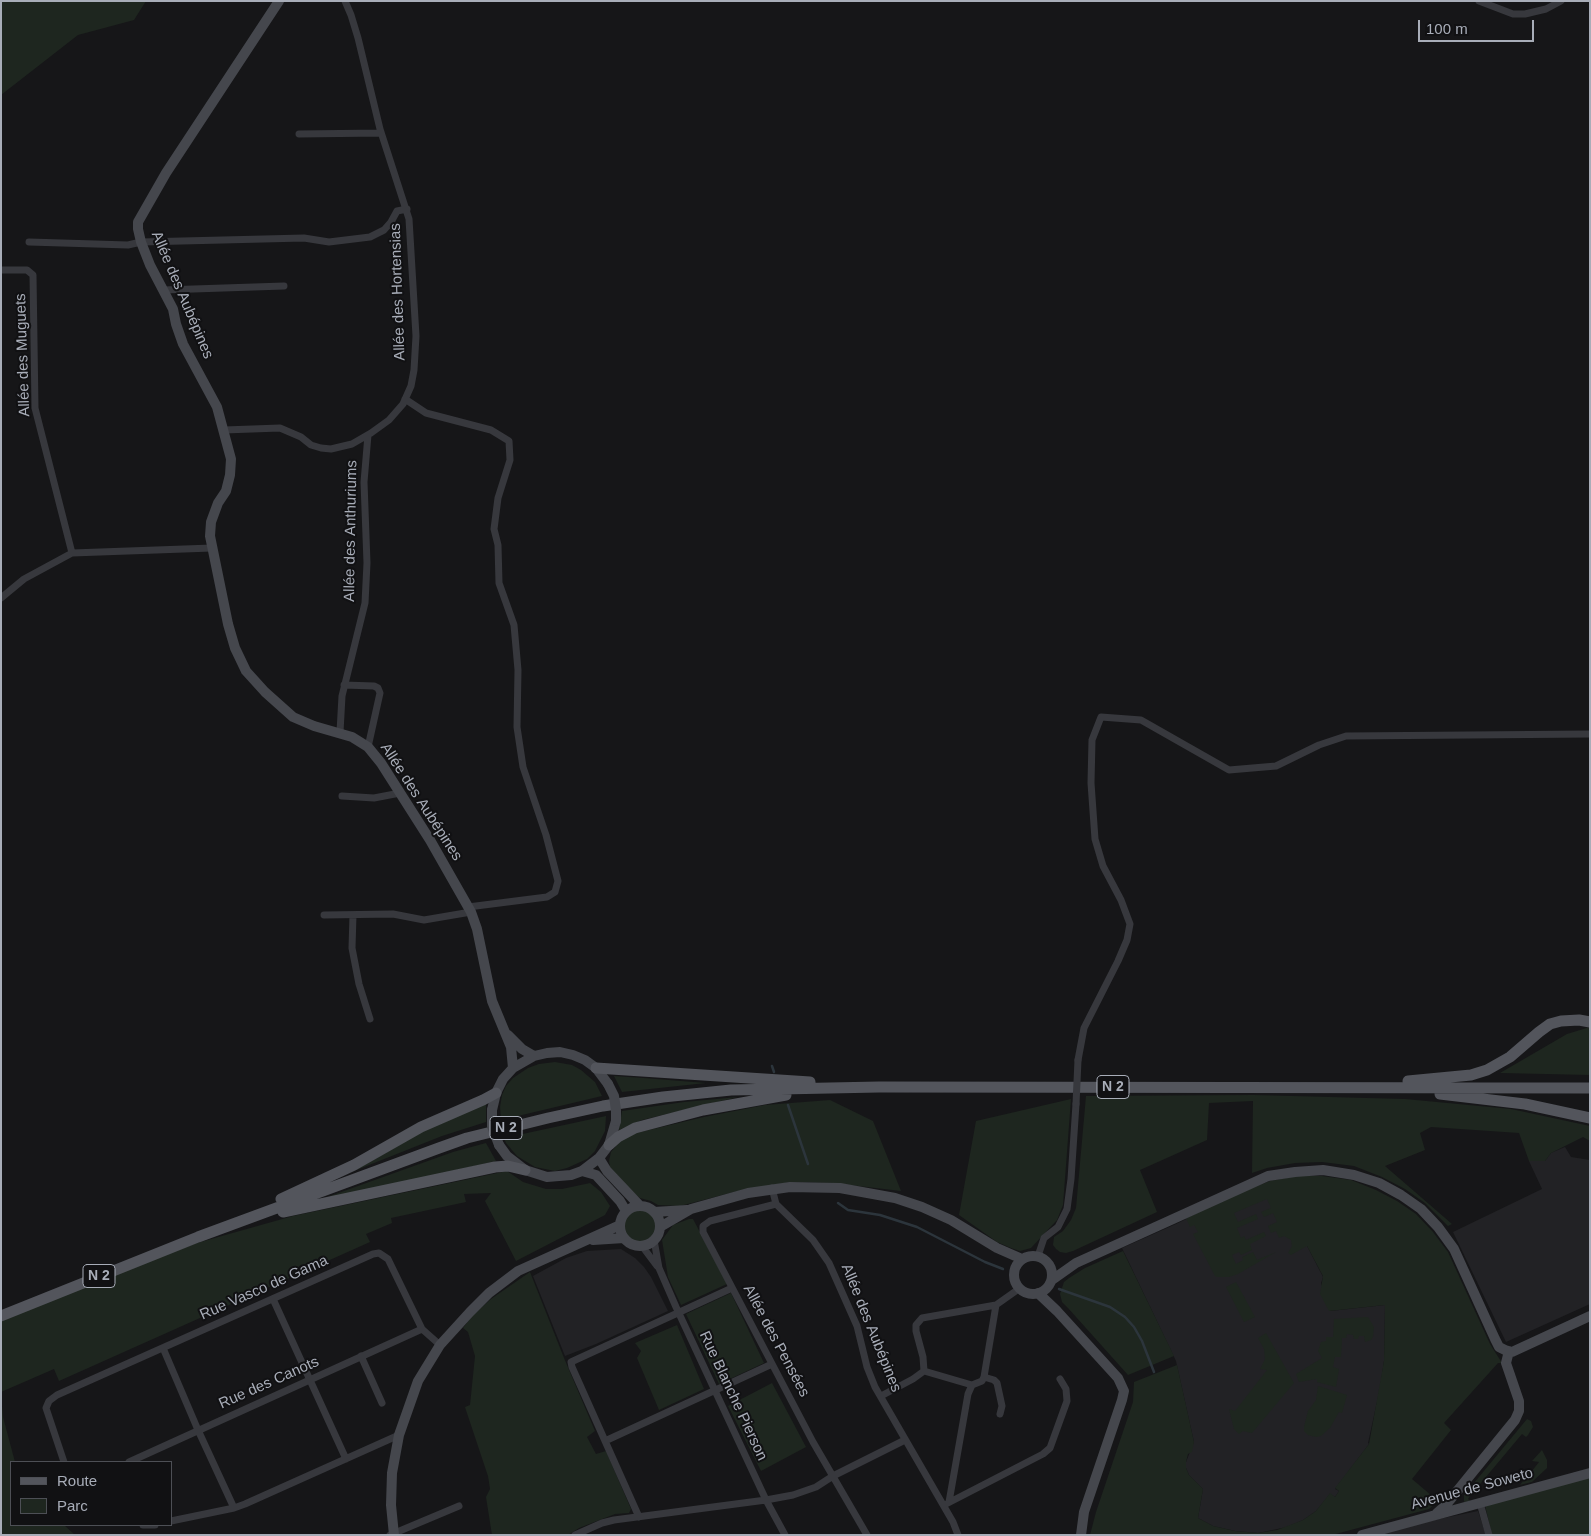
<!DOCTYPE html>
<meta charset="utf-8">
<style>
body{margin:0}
#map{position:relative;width:1591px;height:1536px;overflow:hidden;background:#161618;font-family:Arial,sans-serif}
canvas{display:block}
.frame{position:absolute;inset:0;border:2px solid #a8adb8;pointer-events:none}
.legend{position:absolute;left:10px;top:1461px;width:162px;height:65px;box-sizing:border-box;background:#111113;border:1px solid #4d4f55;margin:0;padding:6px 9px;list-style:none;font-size:15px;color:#a8adb8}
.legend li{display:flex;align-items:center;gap:10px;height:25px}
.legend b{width:25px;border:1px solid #4d4f55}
.scale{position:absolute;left:1418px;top:20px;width:116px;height:22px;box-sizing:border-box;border:2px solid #a8adb8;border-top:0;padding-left:6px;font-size:15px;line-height:18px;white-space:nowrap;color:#a8adb8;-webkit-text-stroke:4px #111113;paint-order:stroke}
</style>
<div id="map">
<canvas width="1591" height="1536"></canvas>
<div class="frame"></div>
<ul class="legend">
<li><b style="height:6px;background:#53555c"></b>Route</li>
<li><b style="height:14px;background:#1e261f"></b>Parc</li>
</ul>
<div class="scale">100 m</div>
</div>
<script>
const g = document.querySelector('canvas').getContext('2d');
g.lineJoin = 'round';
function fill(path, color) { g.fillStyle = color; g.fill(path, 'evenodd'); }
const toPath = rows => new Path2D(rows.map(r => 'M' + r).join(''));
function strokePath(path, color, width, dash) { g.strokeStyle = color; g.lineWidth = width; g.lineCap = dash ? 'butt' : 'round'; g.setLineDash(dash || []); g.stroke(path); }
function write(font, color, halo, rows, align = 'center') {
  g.font = font + ' Arial,sans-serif'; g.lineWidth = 4; g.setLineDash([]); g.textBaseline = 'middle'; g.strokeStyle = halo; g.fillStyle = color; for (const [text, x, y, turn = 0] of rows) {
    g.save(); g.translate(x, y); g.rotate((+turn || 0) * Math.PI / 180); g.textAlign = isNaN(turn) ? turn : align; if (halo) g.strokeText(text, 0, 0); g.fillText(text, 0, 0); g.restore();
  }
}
fill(toPath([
 [1565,1147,1571,1157,1590,1160,1590,1304,1506,1342,1453,1232,1542,1189,1529,1161,1545,1161,1551,1153],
 [1283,1179,1307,1246,1323,1277,1321,1283,1330,1311,1385,1305,1384,1361,1380,1388,1368,1443,1369,1444,1335,1489,1339,1491,1335,1497,1330,1494,1316,1511,1303,1520,1287,1527,1258,1533,1235,1531,1213,1526,1198,1518,1203,1489,1189,1475,1186,1468,1186,1462,1194,1442,1176,1361,1122,1248,1176,1224,1240,1193,1270,1181],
 [621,1249,635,1258,644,1267,651,1277,668,1311,596,1344,565,1356,533,1276,566,1258,587,1251],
 [1478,1511,1486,1535,1377,1535,1434,1520]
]), '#222225');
fill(toPath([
 [1,1,146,1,134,20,78,35,1,95],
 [1590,1027,1590,1075,1500,1073,1567,1034],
 [555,1062,572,1065,581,1070,595,1082,602,1096,501,1120,500,1107,502,1095,506,1086,513,1078,528,1068,539,1064],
 [614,1076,644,1078,706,1083,622,1092],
 [1254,1095,1405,1099,1511,1109,1590,1126,1590,1141,1583,1137,1551,1153,1545,1161,1529,1161,1519,1133,1431,1127,1420,1133,1425,1150,1385,1166,1452,1224,1448,1226,1425,1203,1405,1189,1382,1177,1354,1166,1322,1162,1295,1163,1267,1168,1252,1173,1253,1101,1209,1103,1207,1140,1140,1170,1157,1212,1073,1251,1066,1253,1060,1252,1056,1249,1053,1245,1054,1237,1063,1231,1071,1220,1076,1208,1086,1096],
 [738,1097,642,1120,619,1130,622,1111,684,1102],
 [1071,1099,1063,1205,1057,1220,1031,1248,1020,1251,1011,1248,997,1242,959,1215,976,1121],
 [830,1100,873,1121,901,1191,833,1183,791,1182,734,1192,680,1206,658,1205,651,1201,640,1198,632,1192,610,1167,609,1161,611,1152,622,1139,632,1134,704,1117,765,1105],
 [486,1101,486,1122,442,1136,354,1171,439,1122],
 [606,1116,605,1131,595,1151,587,1159,567,1168,555,1171,535,1167,517,1156,506,1143,504,1138],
 [486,1143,496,1161,331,1199,330,1196,453,1152],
 [507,1171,523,1182,546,1189,562,1189,590,1183,601,1192,610,1206,605,1215,516,1261,485,1201,491,1193,464,1194,466,1202,391,1218,392,1223,366,1234,370,1242,59,1381,54,1369,1,1392,1,1316,197,1243,293,1216],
 [1297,1176,1322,1176,1351,1180,1376,1190,1397,1201,1416,1214,1433,1232,1448,1252,1490,1344,1502,1363,1498,1363,1444,1423,1451,1430,1412,1479,1438,1501,1429,1509,1332,1535,1090,1535,1096,1512,1133,1402,1134,1382,1177,1365,1194,1442,1192,1452,1188,1454,1186,1462,1186,1468,1189,1475,1203,1489,1198,1518,1213,1526,1235,1531,1258,1533,1277,1530,1303,1520,1316,1511,1330,1493,1335,1497,1339,1491,1335,1488,1369,1444,1384,1361,1385,1305,1329,1311,1320,1294,1323,1276,1307,1246,1291,1255,1288,1253,1292,1246,1291,1240,1284,1236,1279,1238,1276,1231,1271,1233,1268,1226,1277,1222,1273,1213,1264,1217,1261,1212,1271,1208,1267,1199,1234,1213,1238,1222,1256,1214,1258,1219,1237,1228,1241,1238,1244,1236,1246,1240,1264,1232,1266,1236,1250,1244,1252,1250,1241,1255,1239,1252,1232,1255,1236,1264,1243,1260,1242,1257,1253,1252,1257,1260,1276,1252,1238,1274,1229,1277,1217,1277,1215,1276,1193,1234,1198,1232,1194,1225,1190,1227,1186,1218,1240,1193,1270,1181],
 '624 1226a16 16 0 1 1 32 0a16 16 0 1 1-32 0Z',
 [689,1219,693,1219,727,1284,681,1305,668,1277,662,1240,673,1225],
 [1123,1251,1174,1356,1128,1375,1068,1308,1062,1302,1060,1294,1064,1282,1069,1278,1085,1268],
 [530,1272,564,1358,595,1431,587,1437,596,1454,606,1451,631,1509,629,1513,615,1514,579,1528,568,1535,492,1535,486,1497,490,1489,488,1476,465,1407,470,1405,475,1356,468,1332,463,1328,473,1315,491,1299],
 [1236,1282,1255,1317,1244,1322,1226,1287],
 [731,1293,764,1363,719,1384,686,1314],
 [1368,1317,1374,1327,1373,1337,1371,1340,1365,1342,1364,1336,1359,1336,1358,1339,1354,1339,1353,1335,1347,1334,1346,1338,1342,1338,1341,1357,1335,1357,1333,1367,1339,1369,1336,1387,1317,1382,1317,1379,1299,1382,1296,1374,1322,1358,1318,1351,1321,1342,1326,1341,1326,1337,1333,1337,1334,1319],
 [677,1325,704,1389,659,1410,637,1358,641,1351,635,1343],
 [1266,1333,1294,1383,1252,1433,1243,1431,1239,1434,1234,1429,1229,1409,1235,1411,1267,1370,1260,1369,1265,1359,1264,1349,1258,1338],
 [772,1383,806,1447,761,1471,728,1406],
 [1318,1386,1347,1395,1342,1413,1339,1412,1330,1428,1321,1436,1316,1437,1308,1435,1304,1431,1304,1427,1308,1411,1316,1400],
 [1,1395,3,1417,15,1462,11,1462,11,1525,64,1525,75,1535,1,1535],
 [1527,1419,1531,1421,1533,1427,1528,1435,1526,1437,1522,1434,1470,1496,1468,1499,1470,1501,1464,1502,1464,1495],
 [1542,1450,1547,1460,1547,1468,1532,1482,1520,1485,1526,1477,1519,1477,1523,1472,1532,1471,1539,1462,1532,1461],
 [1590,1475,1590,1535,1492,1535,1485,1505]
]), '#1e261f');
strokePath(toPath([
 [772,1066,774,1072],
 [788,1105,808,1164],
 [838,1203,848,1210,880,1215,917,1227,985,1262,1003,1269],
 [1059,1289,1110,1307,1125,1317,1134,1327,1142,1341,1154,1372]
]), '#2c353c', 2.5);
strokePath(toPath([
 [1479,1,1513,14,1525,14,1546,9,1561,1],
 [299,134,381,133],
 [29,242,128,245,141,242,304,238,329,242,370,237,384,230,391,222,397,211,407,209],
 [1,270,27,270,33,275,35,408,72,553],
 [163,290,284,286],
 [405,399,426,413,491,430,509,441,510,460,498,498,494,529,498,545,499,583,514,625,518,670,517,727,523,767,546,835,558,881,555,892,547,897,468,907],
 [224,430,280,428,301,437,311,445,321,448,331,449,352,444,371,433,389,420,403,404,411,386,414,370,416,336,409,219,380,129,358,38,351,15,345,1],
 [1,598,24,579,72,553,212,548],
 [344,685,374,686,378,688,380,693,368,747],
 [340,732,342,696,365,603,367,563,364,482,368,435],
 [342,796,374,798,400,793],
 [324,915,393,914,424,920,471,912],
 [353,915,352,948,359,984,370,1019],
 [1078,1060,1084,1028,1118,961,1127,940,1130,924,1121,900,1103,866,1095,839,1091,783,1092,740,1101,717,1141,720,1229,770,1276,766,1319,745,1346,736,1590,734],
 [772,1188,776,1204,813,1240,829,1263,857,1326,867,1367,875,1387,953,1522,958,1535],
 [776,1204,710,1221,703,1226,703,1232,813,1442,867,1535],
 [654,1240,659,1268,676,1307,766,1500,785,1535],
 [642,1246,657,1266],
 [1038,1256,1044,1238,1058,1227,1067,1209,1071,1179,1076,1104],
 [273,1299,346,1459],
 [163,1348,198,1430,234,1508],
 [361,1356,382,1403],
 [924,1371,972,1385],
 [984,1377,994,1380,997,1383,1002,1406,1000,1414],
 [881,1396,913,1379,924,1371,923,1357,916,1331,916,1325,922,1318,996,1305],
 [605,1441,772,1364],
 [64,1462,46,1408,49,1401,57,1395,373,1254,379,1253,388,1259,422,1329,440,1345],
 [129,1462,422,1329],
 [949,1502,968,1394,972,1385,982,1381,984,1377,996,1305,1020,1288],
 [948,1503,1043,1454,1050,1448,1067,1401,1066,1389,1060,1379],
 [1480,1503,1489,1535],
 [639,1517,572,1367,571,1362,732,1288],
 [171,1521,234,1508,245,1504,399,1435],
 [143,1525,155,1525],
 [390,1535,459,1506],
 [575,1535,602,1523,614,1520,766,1500,793,1495,816,1487,833,1476,905,1440]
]), '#37383d', 7);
strokePath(toPath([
 [279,1,166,173,138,222,138,229,141,242,150,265,173,309,176,324,183,344,217,407,231,459,230,475,226,491,218,503,211,522,210,536,228,624,235,648,246,671,265,692,293,717,314,726,352,737,368,747,381,763,430,840,471,912,477,929,492,1001,511,1047,513,1068],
 [508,1035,522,1049,534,1056],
 [492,1110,496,1093,503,1079,513,1068,534,1056,547,1053,560,1052,573,1055,585,1060,596,1068,608,1084],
 [499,1145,507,1156,525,1170,547,1177,571,1175,582,1171,599,1158,609,1145,616,1121],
 [599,1158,607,1171,640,1206],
 [582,1171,596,1175,620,1201,626,1211],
 '620 1226a20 20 0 1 1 40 0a20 20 0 1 1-40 0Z',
 [654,1212,687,1210],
 [660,1227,691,1209,748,1193,790,1187,840,1188,895,1198,922,1207,951,1220,997,1248,1022,1259],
 [593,1240,624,1238],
 '1014 1275a19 19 0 1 1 38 0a19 19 0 1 1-38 0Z',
 [1052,1280,1076,1263,1268,1176,1295,1172,1323,1170,1354,1175,1379,1183,1401,1195,1421,1209,1438,1227,1454,1249,1495,1339,1499,1347,1505,1350,1512,1352,1590,1316],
 [1038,1293,1057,1311,1118,1378,1124,1391,1122,1400,1084,1512,1081,1535],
 [1437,1513,1445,1506,1515,1420,1519,1411,1519,1401,1506,1363,1509,1351],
 [394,1535,391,1505,392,1473,399,1435,418,1381,440,1345,470,1312,489,1293,518,1271,620,1225],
 [1362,1535,1590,1473]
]), '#45474d', 10);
strokePath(toPath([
 [596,1068,810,1082],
 [1408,1081,1471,1075,1487,1070,1510,1057,1539,1032,1550,1024,1561,1021,1579,1020,1590,1022],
 [1440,1094,1525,1104,1590,1118],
 [609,1145,618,1137,635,1128,703,1110,786,1095],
 [281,1199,354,1165,421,1127,483,1100,496,1093],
 [283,1212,495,1167,508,1166,525,1170],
 [1,1316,198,1237,439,1148,467,1138,548,1118,603,1106,663,1097,731,1090,879,1087,1590,1088]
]), '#53555c', 11);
strokePath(toPath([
 [1076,1104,1078,1060]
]), '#37383d', 7);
strokePath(toPath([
 [608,1084,614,1096,616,1110,616,1121],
 [492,1110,492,1126,499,1145]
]), '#45474d', 10);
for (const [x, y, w] of [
 [1113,1087,32],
 [506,1128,32],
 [99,1276,32]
]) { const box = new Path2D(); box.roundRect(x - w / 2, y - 11.5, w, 23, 4); g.fillStyle = '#111113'; g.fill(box); strokePath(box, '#a8adb8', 1); }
write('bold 14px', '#a8adb8', null, [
 ["N 2",1113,1087],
 ["N 2",506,1128],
 ["N 2",99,1276]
]);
write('15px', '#a8adb8', '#111113', [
 ["Allée des Hortensias",398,292,-92],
 ["Allée des Aubépines",182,295,67],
 ["Allée des Muguets",23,355,-92],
 ["Allée des Anthuriums",351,531,-89],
 ["Allée des Aubépines",421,802,57],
 ["Rue Vasco de Gama",264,1288,-24],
 ["Allée des Aubépines",871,1328,68],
 ["Allée des Pensées",776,1341,62],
 ["Rue des Canots",269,1383,-24],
 ["Rue Blanche Pierson",733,1396,65],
 ["Avenue de Soweto",1472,1489,-15]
]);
</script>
